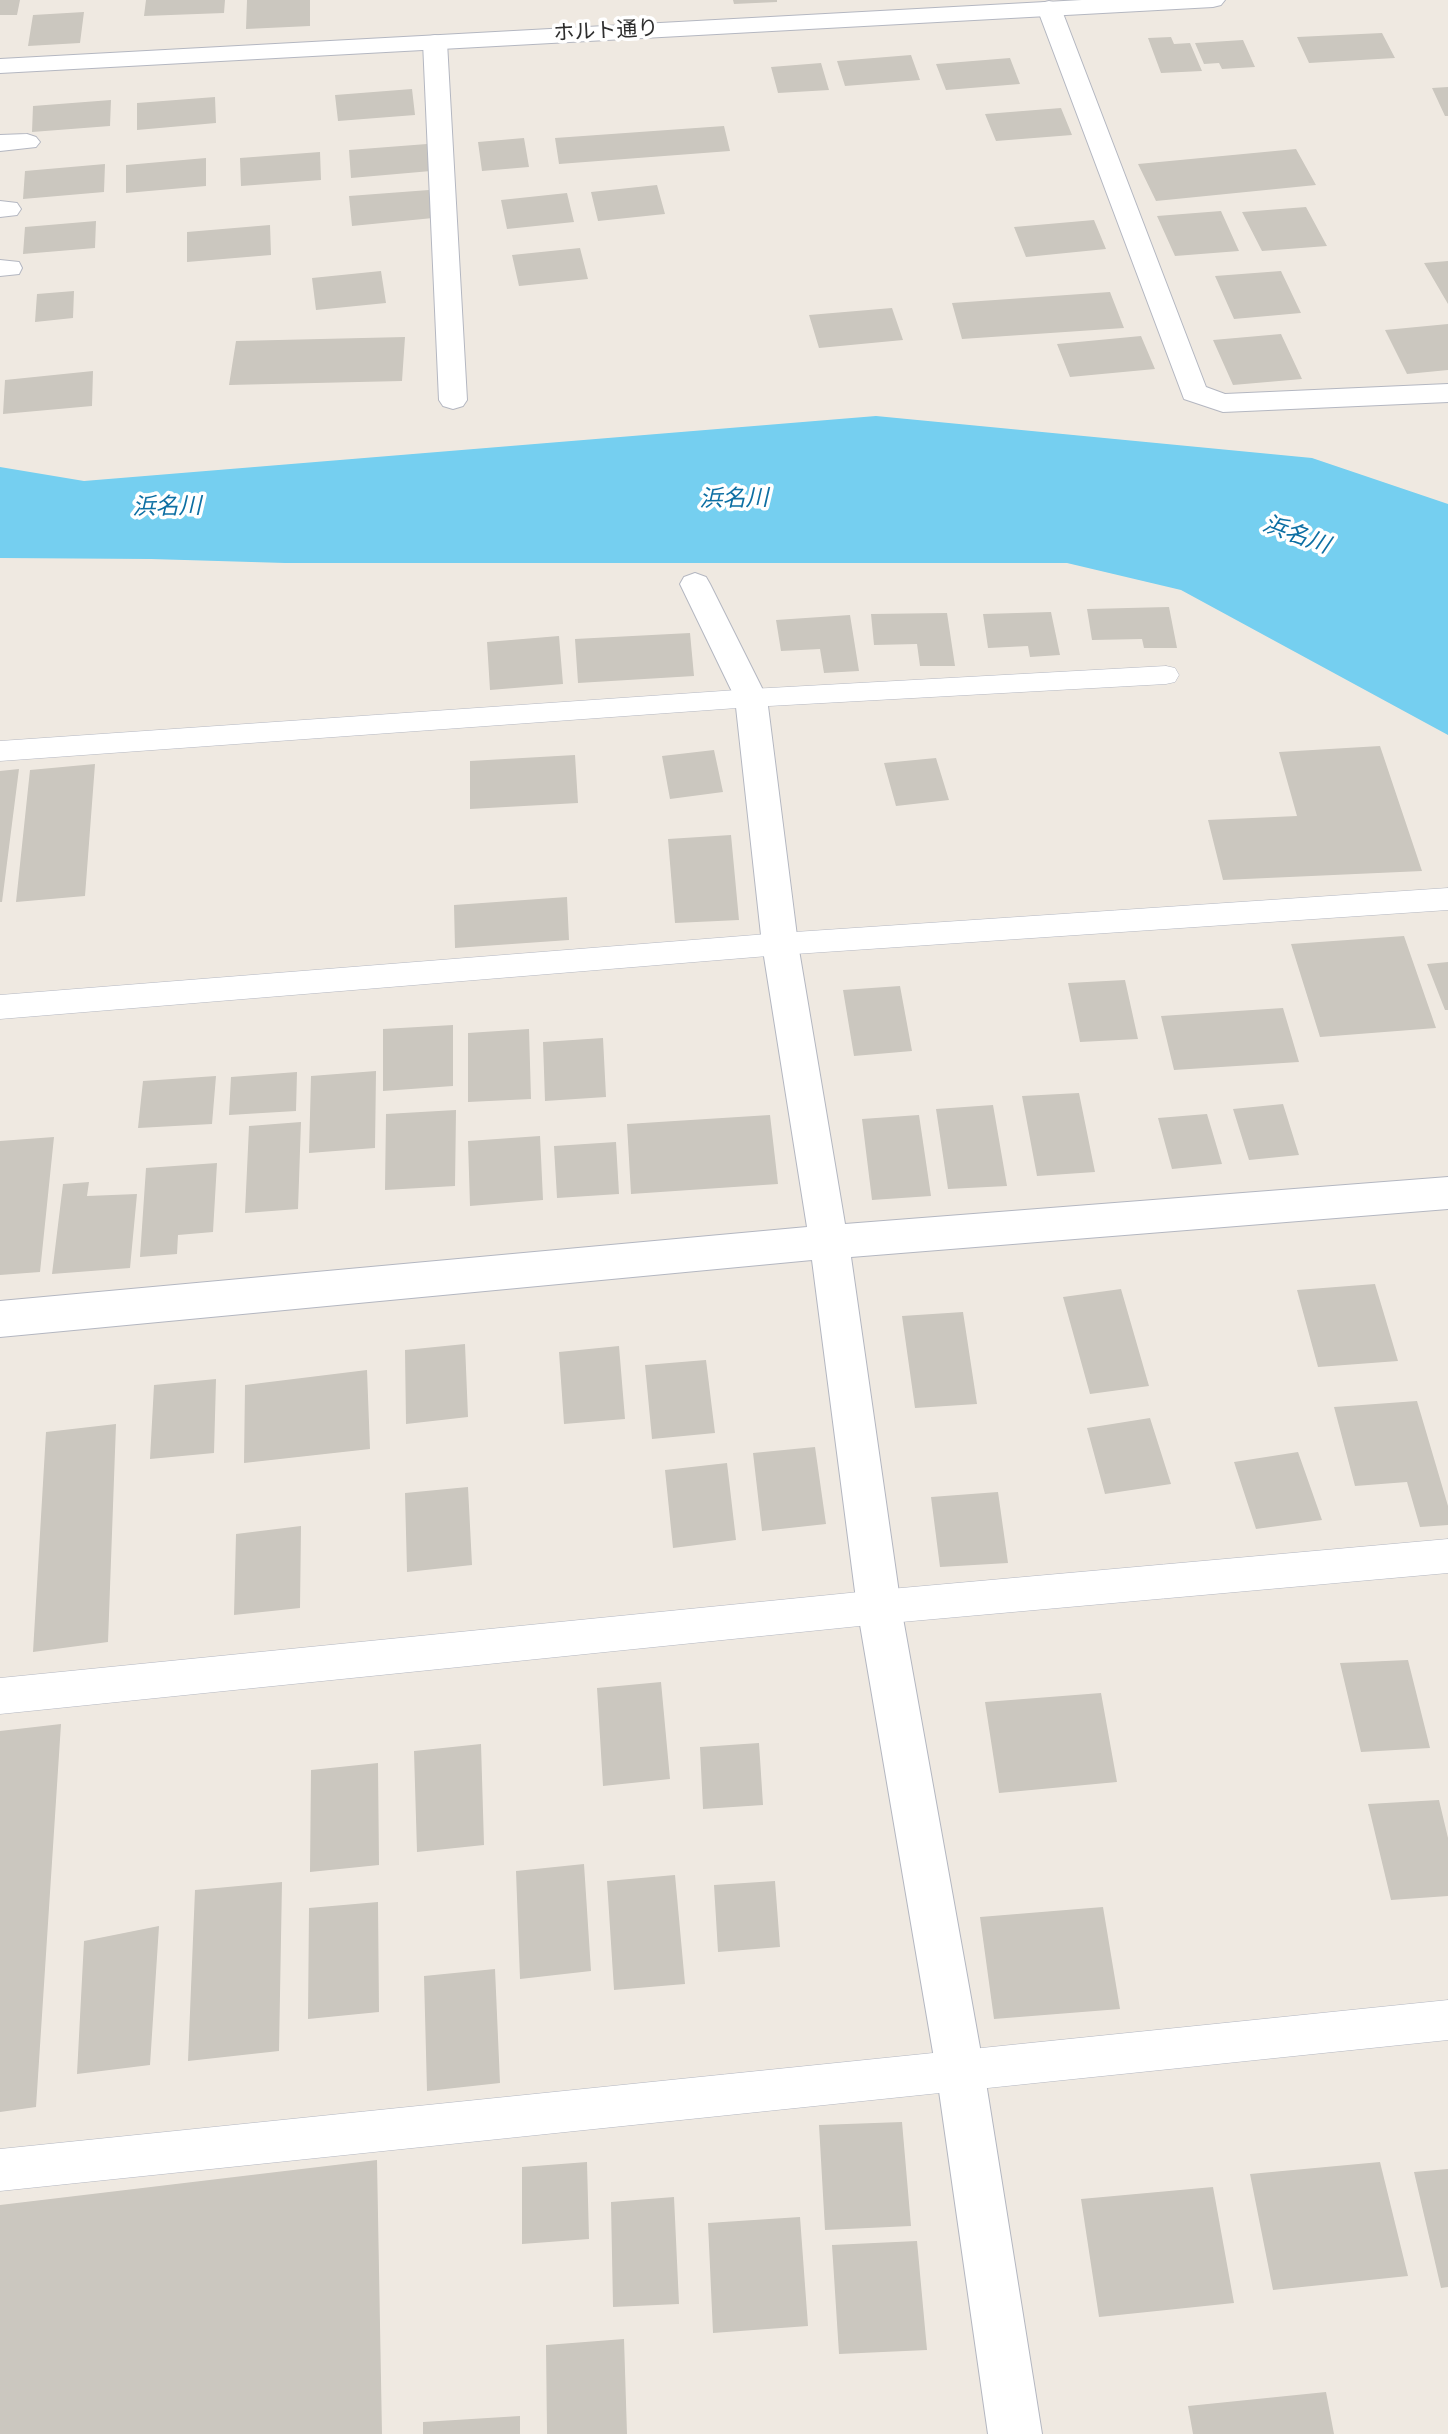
<!DOCTYPE html>
<meta charset="utf-8">
<style>
body{margin:0}
canvas{display:block;background:#efe9e1}
</style>
<canvas width="1448" height="2434"></canvas>
<script>
const g = document.querySelector('canvas').getContext('2d');
g.lineJoin = 'round';
function fill(path, color) { g.fillStyle = color; g.fill(path, 'evenodd'); }
const toPath = rows => new Path2D(rows.map(r => 'M' + r).join(''));
function strokePath(path, color, width, dash) { g.strokeStyle = color; g.lineWidth = width; g.lineCap = dash ? 'butt' : 'round'; g.setLineDash(dash || []); g.stroke(path); }
function write(font, color, halo, rows, align = 'center') {
  g.font = font + ' "Sofia Sans Condensed","Noto Sans JP",sans-serif'; g.lineWidth = 7; g.setLineDash([]); g.textBaseline = 'middle'; g.strokeStyle = halo; g.fillStyle = color; for (const [text, x, y, turn = 0] of rows) {
    g.save(); g.translate(x, y); g.rotate((+turn || 0) * Math.PI / 180); g.textAlign = isNaN(turn) ? turn : align; if (halo) g.strokeText(text, 0, 0); g.fillText(text, 0, 0); g.restore();
  }
}
fill(toPath([
 [876,416,1312,458,1448,504,1448,735,1181,590,1067,563,285,563,151,559,0,558,0,467,84,481]
]), '#75cff0');
fill(toPath([
 [0,0,20,0,17,15,0,15],
 [146,0,225,0,224,13,144,16],
 [247,0,310,0,310,26,246,29],
 [733,0,777,0,777,2,734,4],
 [84,12,80,43,28,46,33,15],
 [1382,33,1395,58,1309,63,1297,37],
 [1171,37,1174,44,1190,43,1202,71,1161,73,1148,38],
 [1243,40,1255,67,1222,69,1219,63,1204,64,1195,43],
 [911,55,920,80,845,86,837,61],
 [1010,58,1020,84,946,90,936,64],
 [821,63,829,90,778,93,771,67],
 [1448,87,1448,116,1445,116,1432,88],
 [412,89,415,115,338,121,335,95],
 [215,97,216,123,137,130,137,103],
 [111,100,110,126,32,132,33,106],
 [1061,108,1072,135,996,141,985,114],
 [724,126,730,151,559,164,555,138],
 [524,138,529,167,482,171,478,142],
 [427,144,431,171,351,178,349,150],
 [1296,149,1316,185,1156,201,1138,164],
 [320,152,321,180,241,186,240,158],
 [206,158,206,186,126,193,126,165],
 [105,164,104,192,23,199,25,171],
 [657,185,665,214,598,221,591,192],
 [429,190,433,218,352,226,349,196],
 [567,193,574,222,507,229,501,200],
 [1306,207,1327,246,1262,251,1242,212],
 [1221,211,1239,251,1175,256,1157,216],
 [1094,220,1106,249,1026,257,1014,227],
 [96,221,95,248,23,254,25,227],
 [270,225,271,255,187,262,187,232],
 [580,248,588,279,519,286,512,255],
 [1448,261,1448,304,1424,263],
 [381,271,386,303,316,310,312,278],
 [1281,271,1301,313,1234,319,1215,276],
 [74,291,73,318,35,322,37,294],
 [1110,292,1124,328,962,339,952,303],
 [892,308,903,340,819,348,809,315],
 [1448,324,1448,370,1407,374,1385,330],
 [1281,334,1302,379,1233,385,1213,340],
 [1141,336,1155,369,1070,377,1057,344],
 [405,337,402,381,229,385,236,341],
 [93,371,92,406,3,414,5,380],
 [1169,607,1177,648,1144,648,1142,639,1092,640,1087,609],
 [1051,612,1060,655,1030,657,1028,646,988,648,983,614],
 [947,613,955,666,920,666,917,644,874,645,871,614],
 [850,615,859,671,824,673,820,649,781,651,776,620],
 [690,633,694,676,578,683,575,639],
 [559,636,563,684,490,690,487,642],
 [1380,746,1422,871,1223,880,1208,820,1297,816,1279,752],
 [714,750,723,792,670,799,662,756],
 [575,755,578,803,470,809,470,761],
 [936,758,949,800,896,806,884,763],
 [95,764,85,896,16,902,30,770],
 [19,769,2,902,0,902,0,771],
 [731,835,739,920,675,923,668,839],
 [567,897,569,940,455,948,454,905],
 [1404,936,1436,1028,1320,1037,1291,944],
 [1448,962,1448,1010,1445,1010,1427,964],
 [1125,980,1138,1039,1080,1042,1068,983],
 [900,986,912,1051,854,1056,843,990],
 [1283,1008,1299,1062,1174,1070,1161,1016],
 [453,1025,453,1086,383,1091,383,1029],
 [529,1029,531,1099,468,1102,468,1033],
 [603,1038,606,1097,545,1101,543,1042],
 [376,1071,375,1148,309,1153,311,1076],
 [297,1072,296,1111,229,1115,231,1077],
 [216,1076,212,1124,138,1128,143,1081],
 [1079,1093,1095,1172,1037,1176,1022,1096],
 [1283,1104,1299,1155,1249,1160,1233,1109],
 [993,1105,1007,1186,948,1189,936,1109],
 [456,1110,455,1186,385,1190,386,1114],
 [1207,1114,1222,1164,1172,1169,1158,1118],
 [770,1115,778,1184,631,1194,627,1124],
 [919,1115,931,1196,872,1200,862,1119],
 [301,1122,298,1209,245,1213,249,1126],
 [540,1136,543,1200,470,1206,468,1141],
 [54,1137,40,1272,0,1275,0,1141],
 [616,1142,619,1194,557,1198,554,1146],
 [217,1163,213,1232,178,1235,177,1254,140,1257,146,1168],
 [89,1182,87,1196,137,1194,130,1268,52,1274,63,1184],
 [1375,1284,1398,1361,1318,1367,1297,1290],
 [1121,1289,1149,1386,1090,1394,1063,1297],
 [963,1312,977,1404,915,1408,902,1316],
 [465,1344,468,1417,406,1424,405,1350],
 [619,1346,625,1419,564,1424,559,1352],
 [706,1360,715,1433,652,1439,645,1365],
 [367,1370,370,1449,244,1463,245,1385],
 [216,1379,214,1453,150,1459,154,1385],
 [1417,1401,1448,1506,1448,1525,1420,1527,1407,1482,1355,1486,1334,1407],
 [1150,1418,1171,1484,1105,1494,1087,1428],
 [116,1424,108,1642,33,1652,46,1432],
 [815,1447,826,1524,762,1531,753,1453],
 [1298,1452,1322,1520,1256,1529,1234,1462],
 [727,1463,736,1540,673,1548,665,1470],
 [468,1487,472,1565,407,1572,405,1493],
 [998,1492,1008,1563,940,1567,931,1497],
 [301,1526,300,1608,234,1615,236,1534],
 [1408,1660,1430,1748,1361,1752,1340,1663],
 [661,1682,670,1779,603,1786,597,1688],
 [1101,1693,1117,1782,999,1793,985,1702],
 [61,1724,36,2107,0,2112,0,1731],
 [759,1743,763,1805,703,1809,700,1747],
 [481,1744,484,1845,417,1852,414,1751],
 [378,1763,379,1865,310,1872,311,1770],
 [1439,1800,1448,1838,1448,1896,1391,1900,1368,1804],
 [584,1864,591,1971,520,1979,516,1871],
 [675,1875,685,1984,614,1990,607,1881],
 [775,1881,780,1947,718,1952,714,1885],
 [282,1882,279,2051,188,2061,195,1890],
 [378,1902,379,2012,308,2019,309,1908],
 [1103,1907,1120,2009,994,2019,980,1917],
 [159,1926,150,2065,77,2074,84,1941],
 [495,1969,500,2083,427,2091,424,1976],
 [902,2122,911,2226,825,2230,819,2125],
 [377,2160,382,2434,0,2434,0,2205],
 [587,2162,589,2239,522,2244,522,2167],
 [1380,2162,1408,2276,1273,2290,1250,2174],
 [1448,2169,1448,2287,1441,2288,1414,2172],
 [1213,2187,1234,2303,1099,2317,1081,2199],
 [674,2197,679,2304,613,2307,611,2202],
 [800,2217,808,2326,713,2333,708,2223],
 [917,2241,927,2350,839,2354,832,2245],
 [624,2339,627,2434,547,2434,546,2345],
 [1326,2392,1334,2434,1193,2434,1188,2406],
 [520,2416,520,2434,423,2434,423,2422]
]), '#cbc7bf');
const lane = toPath([
 [1166,666,1175,668,1179,675,1175,682,1166,684,751,707,0,761,0,741,751,689,1166,666],
 [1448,888,1448,910,780,955,0,1019,0,995,780,933,1448,888],
 [1448,1539,1448,1573,879,1624,0,1714,0,1678,879,1590,1448,1539],
 [1448,2000,1448,2040,0,2191,0,2149,1448,2000]
]);
const street = toPath([
 [1049,1,1057,3,1061,8,1206,387,1225,394,1448,384,1448,402,1223,412,1184,399,1037,8,1041,3,1049,1],
 [435,35,444,37,447,42,467,400,463,406,453,409,443,406,439,400,423,42,426,37,435,35],
 [27,134,36,137,40,142,36,147,0,151,0,135,27,134],
 [0,201,17,203,21,209,17,215,0,217,0,201],
 [0,260,19,262,22,268,19,274,0,276,0,260]
]);
const secondary = toPath([
 [1082,0,1225,0,1221,5,1213,7,0,73,0,59,1082,0],
 [695,573,706,577,710,584,767,698,798,944,845,1224,1448,1177,1448,1209,851,1257,901,1607,984,2070,1042,2434,988,2434,936,2070,857,1607,812,1260,0,1337,0,1301,807,1227,762,944,735,698,680,584,684,577,695,573]
]);
strokePath(lane, '#b4b7c1', 1);
strokePath(street, '#b4b7c1', 2);
strokePath(secondary, '#b4b7c1', 2);
fill(lane, '#fff');
fill(street, '#fff');
fill(secondary, '#fff');
write('21px', '#2e2e2e', '#fff', [
 ["ホルト通り",606,32,-3]
]);
write('italic 23px', '#0d6fa3', '#fff', [
 ["浜名川",734,500,-1],
 ["浜名川",167,508,-1],
 ["浜名川",1296,536,20]
]);
</script>
